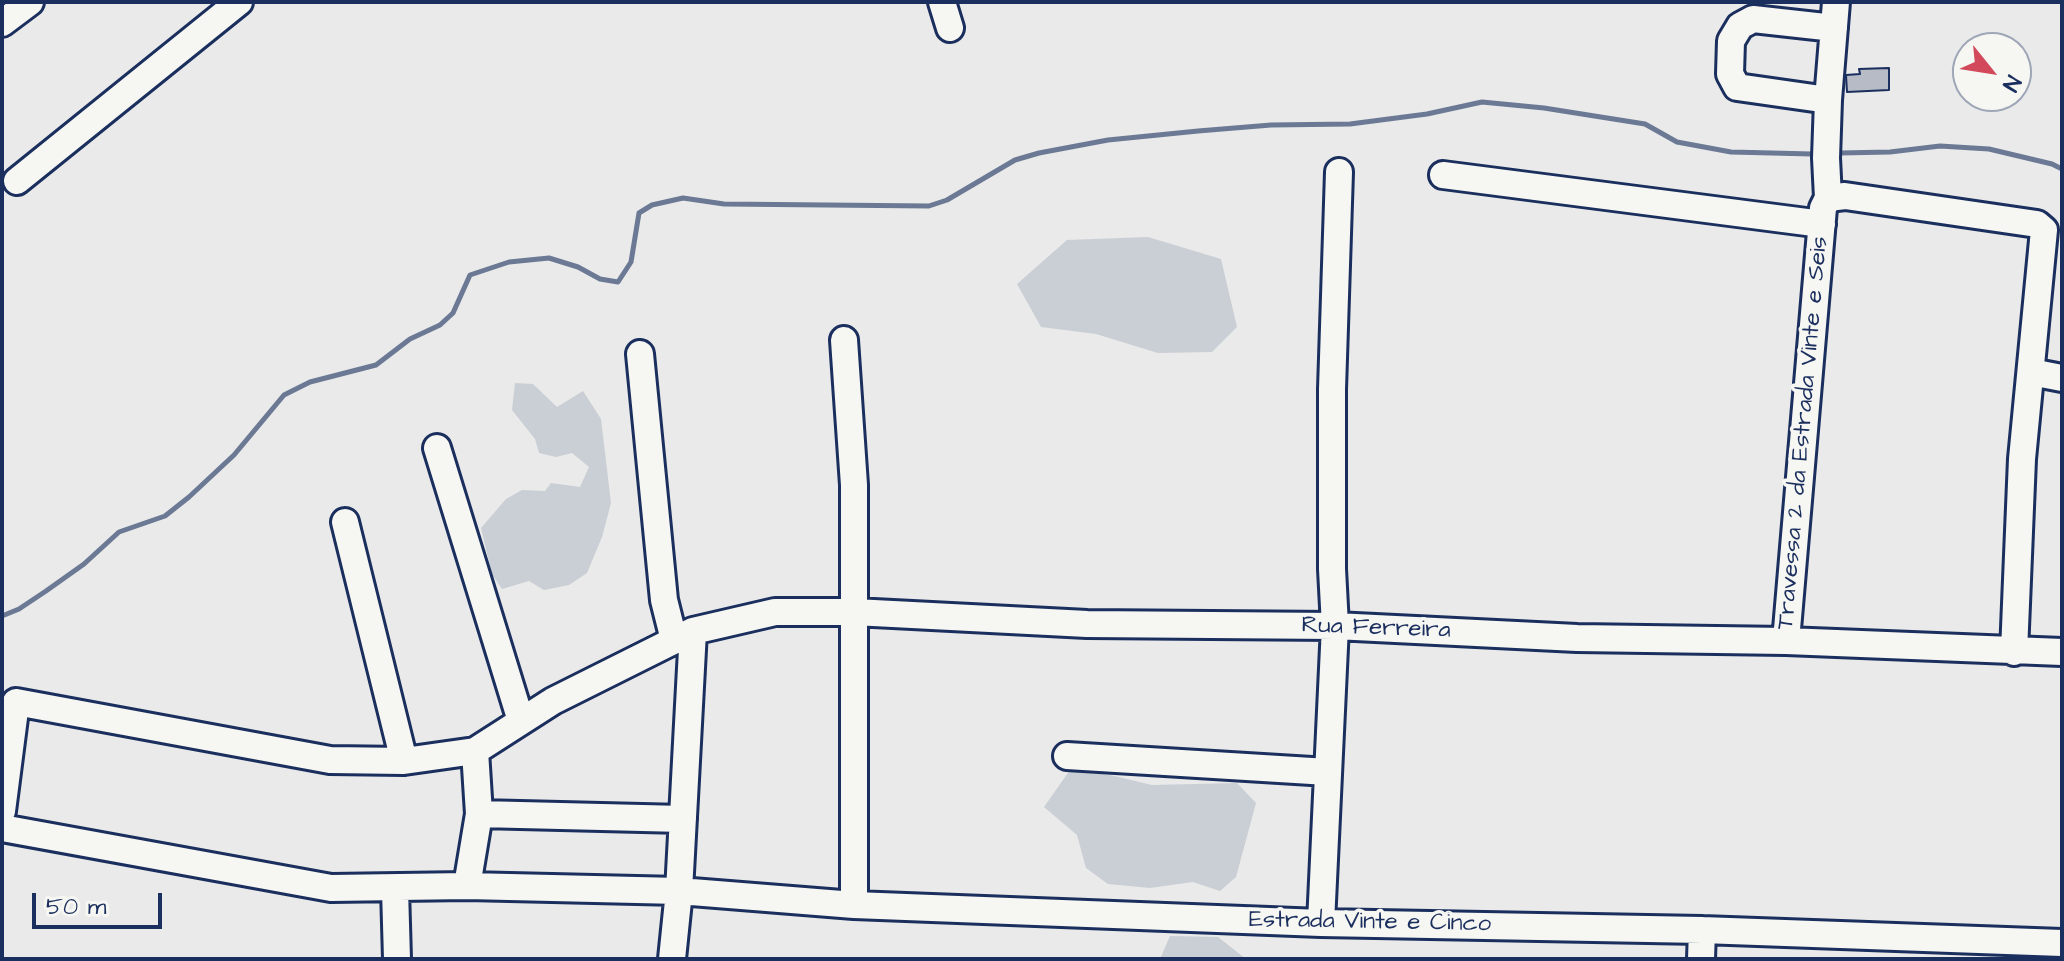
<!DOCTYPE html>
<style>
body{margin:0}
#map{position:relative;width:2064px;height:961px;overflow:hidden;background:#e9eae9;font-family:"Architects Daughter",sans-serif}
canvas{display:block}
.frame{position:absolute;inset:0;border:4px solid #1b2f5e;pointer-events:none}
.north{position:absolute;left:1952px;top:32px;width:80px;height:80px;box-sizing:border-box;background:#f6f6f2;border:2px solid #9ea6b7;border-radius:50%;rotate:120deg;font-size:22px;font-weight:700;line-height:32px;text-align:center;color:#1b2f5e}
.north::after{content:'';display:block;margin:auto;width:28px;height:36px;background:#d1495b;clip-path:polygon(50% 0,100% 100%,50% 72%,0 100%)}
.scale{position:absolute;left:32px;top:893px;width:130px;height:36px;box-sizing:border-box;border:4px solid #1b2f5e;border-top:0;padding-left:10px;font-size:24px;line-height:28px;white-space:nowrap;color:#1b2f5e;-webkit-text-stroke:6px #f6f6f2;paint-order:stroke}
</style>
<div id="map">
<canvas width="2064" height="961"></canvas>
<div class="frame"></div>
<div class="north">N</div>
<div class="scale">50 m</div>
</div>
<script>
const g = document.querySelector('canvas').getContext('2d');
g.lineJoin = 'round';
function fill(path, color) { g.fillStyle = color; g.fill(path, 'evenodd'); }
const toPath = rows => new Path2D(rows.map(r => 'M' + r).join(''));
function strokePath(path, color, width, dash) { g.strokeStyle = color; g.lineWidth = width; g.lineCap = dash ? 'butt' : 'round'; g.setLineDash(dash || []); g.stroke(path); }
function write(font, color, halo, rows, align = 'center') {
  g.font = font + ' "Architects Daughter",sans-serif'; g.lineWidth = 7; g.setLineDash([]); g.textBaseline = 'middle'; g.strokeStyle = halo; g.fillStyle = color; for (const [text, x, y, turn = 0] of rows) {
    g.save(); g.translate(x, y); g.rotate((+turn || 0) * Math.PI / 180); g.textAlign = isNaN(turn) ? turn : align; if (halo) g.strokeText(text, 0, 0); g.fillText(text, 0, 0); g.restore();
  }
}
fill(toPath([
 [1148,237,1221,259,1237,327,1212,352,1158,353,1096,334,1041,327,1017,284,1067,240],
 [515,383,533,384,557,407,583,391,601,419,611,503,602,537,587,573,569,585,544,590,529,581,502,589,492,574,481,528,506,499,522,490,545,491,551,483,580,487,589,467,572,453,556,457,539,453,535,439,512,410],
 [1070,770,1110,775,1152,785,1237,783,1256,803,1236,877,1220,891,1193,882,1150,888,1108,884,1086,868,1077,835,1044,807],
 [1170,936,1218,937,1246,959,1160,959]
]), '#caced5');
strokePath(toPath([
 [1840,153,1890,152,1940,146,1989,149,2052,164,2062,169],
 [2,616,19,609,46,591,84,564,119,532,165,516,189,497,234,455,284,395,310,382,376,365,410,339,440,325,453,313,470,275,509,262,549,258,578,267,600,279,618,282,631,262,639,213,652,205,683,198,724,204,929,206,947,200,1015,160,1039,153,1108,140,1198,131,1271,125,1350,124,1427,114,1482,102,1544,108,1645,124,1677,142,1731,152,1812,154]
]), '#6c7995', 5);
const building = toPath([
 [1889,68,1889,90,1847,92,1846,75,1860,74,1859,69,1889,68]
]);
fill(building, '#b6bbc6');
strokePath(building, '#1b2f5e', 2);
const minor = toPath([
 [942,2,950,28],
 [2,23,30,2],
 [1828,100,1737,87,1730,74,1731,41,1740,26,1753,19,1834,28],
 [1443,175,1822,224],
 [17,181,239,2],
 [1828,198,1826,158,1828,100,1836,2],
 [844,340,854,485,854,905],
 [640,354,664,600,674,640],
 [2031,372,2062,378],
 [437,448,521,721],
 [345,522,404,761],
 [693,631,775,612,854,612,1087,624,1335,626,1577,638,1786,641,2062,652],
 [1786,641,1823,208,1828,198,1845,196,2037,224,2044,230,2022,459,2014,652],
 [1067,756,1328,772],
 [2,811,16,702,330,760,404,761,475,751],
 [479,814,683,819],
 [2,828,331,888,467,886],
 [395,889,397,959],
 [1321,923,1335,626,1332,569,1332,389,1339,172],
 [672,959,679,891,693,631,553,701,475,751,479,814,467,886,679,891,854,905,1321,923,1702,930,2062,943],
 [1701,959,1702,930]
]);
strokePath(minor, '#1b2f5e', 32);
strokePath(minor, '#f6f6f2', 26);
write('24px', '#1b2f5e', '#f6f6f2', [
 ["Travessa 2 da Estrada Vinte e Seis",1804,433,-85],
 ["Rua Ferreira",1376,629,2],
 ["Estrada Vinte e Cinco",1370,923,1]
]);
</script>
